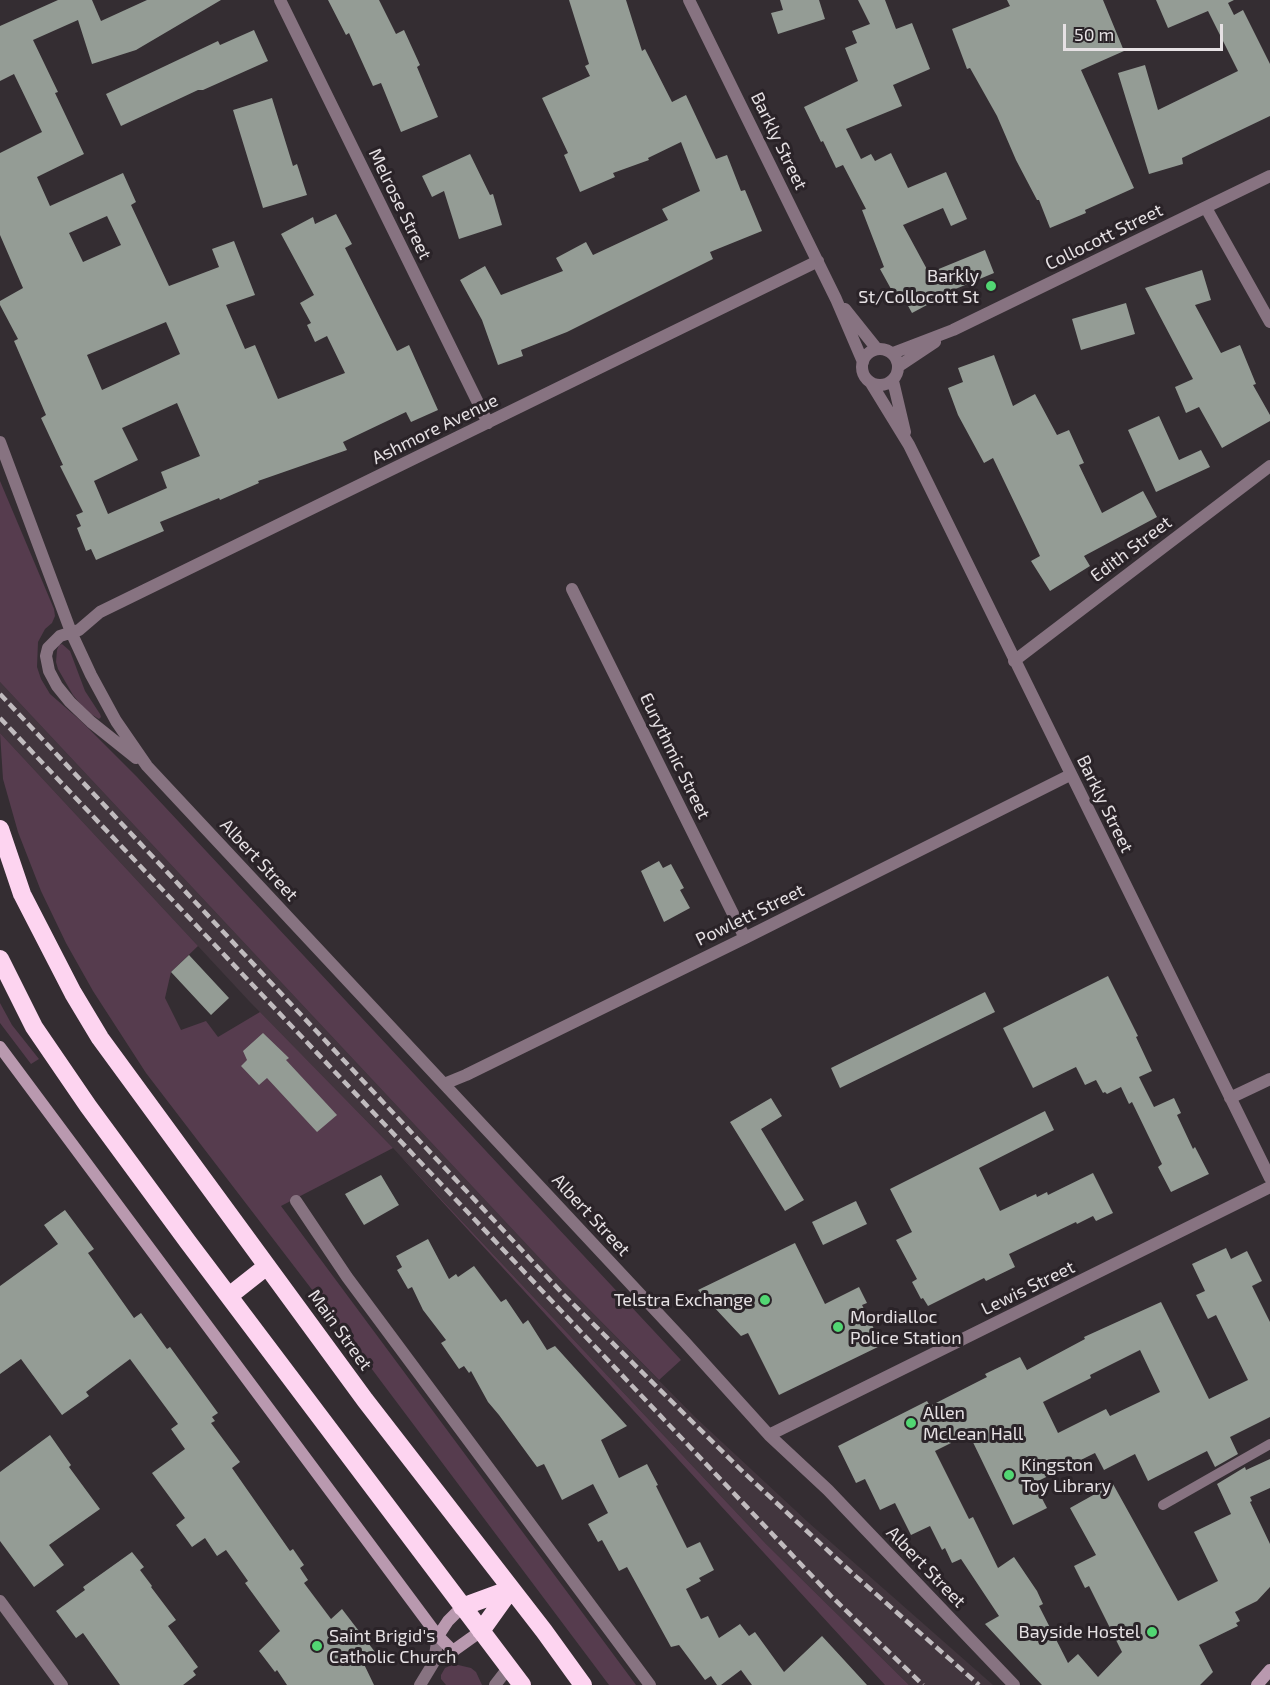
<!DOCTYPE html>
<style>
body{margin:0}
#map{position:relative;width:1270px;height:1685px;overflow:hidden;background:#342d32;font-family:"Exo 2",sans-serif}
canvas{display:block}
.scale{position:absolute;left:1063px;top:24px;width:160px;height:27px;box-sizing:border-box;border:3px solid #e6e1e4;border-top:0;padding-left:8px;font-size:18px;line-height:21px;white-space:nowrap;color:#e6e1e4;-webkit-text-stroke:4px #2a2328;paint-order:stroke}
</style>
<div id="map">
<canvas width="1270" height="1685"></canvas>
<div class="scale">50 m</div>
</div>
<script>
const g = document.querySelector('canvas').getContext('2d');
g.lineJoin = 'round';
function fill(path, color) { g.fillStyle = color; g.fill(path, 'evenodd'); }
const toPath = rows => new Path2D(rows.map(r => 'M' + r).join(''));
function strokePath(path, color, width, dash) { g.strokeStyle = color; g.lineWidth = width; g.lineCap = dash ? 'butt' : 'round'; g.setLineDash(dash || []); g.stroke(path); }
function write(font, color, halo, rows, align = 'center') {
  g.font = font + ' "Exo 2",sans-serif'; g.lineWidth = 6; g.setLineDash([]); g.textBaseline = 'middle'; g.strokeStyle = halo; g.fillStyle = color; for (const [text, x, y, turn = 0] of rows) {
    g.save(); g.translate(x, y); g.rotate((+turn || 0) * Math.PI / 180); g.textAlign = isNaN(turn) ? turn : align; if (halo) g.strokeText(text, 0, 0); g.fillText(text, 0, 0); g.restore();
  }
}
fill(toPath([
 [0,682,560,1280,695,1417,809,1523,993,1685,909,1685,766,1544,393,1148,249,1001,0,733]
]), '#42363e');
fill(toPath([
 [0,481,54,609,55,616,52,623,45,629,38,642,37,667,41,679,50,694,81,721,137,777,681,1360,659,1380,560,1280,0,682],
 [62,644,70,651,85,691,100,714,101,717,99,719,86,711,73,695,58,669,56,662,57,650,59,645],
 [0,733,198,946,171,972,165,998,181,1030,206,1021,218,1037,260,1012,393,1148,766,1544,909,1685,885,1685,393,1148,281,1206,636,1685,609,1685,323,1304,146,1073,93,991,66,943,41,891,18,832,3,779],
 [0,1003,12,1025,39,1059,31,1064,0,1023],
 [454,1664,471,1668,476,1672,482,1685,446,1685,441,1679,441,1675,445,1668]
]), '#563c4e');
fill(toPath([
 [58,0,92,0,101,21,147,0,221,0,136,50,92,64,78,20,33,40,58,92,55,93,84,154,37,177,50,206,123,173,136,202,131,205,169,286,219,267,212,249,234,241,255,295,226,305,245,349,255,345,278,399,345,373,327,336,315,342,307,325,311,323,300,303,314,295,281,234,313,217,315,224,336,214,352,244,345,248,397,351,409,345,438,410,411,422,406,412,343,442,347,450,258,481,259,483,220,500,219,498,160,522,164,531,96,560,91,549,86,551,77,528,81,526,76,515,83,512,60,466,63,465,41,418,46,415,14,341,18,339,0,305,0,301,23,288,0,235,0,153,42,132,14,74,0,81,0,26],
 [107,216,121,245,83,262,69,233],
 [166,322,180,354,102,390,87,355],
 [177,403,200,456,161,472,167,488,108,514,94,481,138,460,122,428],
 [328,0,379,0,396,34,404,30,420,65,417,67,438,117,401,132,381,83,373,86,349,33,346,35],
 [569,0,626,0,642,51,645,49,672,102,686,95,716,159,727,155,741,191,745,190,762,231,710,252,713,259,567,332,521,350,523,356,498,365,482,320,460,280,485,266,501,295,563,271,556,258,586,242,593,255,668,220,662,209,700,191,681,142,648,158,649,160,613,173,615,177,580,192,564,155,568,153,542,98,590,76,585,66,589,64],
 [780,0,819,0,825,19,778,34,771,13,783,10],
 [858,0,885,0,896,29,912,23,930,69,893,85,902,106,846,129,861,159,871,154,875,161,891,153,908,188,946,172,967,219,951,226,943,208,903,225,929,273,985,250,994,273,941,295,942,297,912,313,902,295,896,298,880,269,884,267,862,210,866,209,843,165,836,168,823,141,821,142,804,107,858,81,845,48,857,43,852,31,870,24],
 [1007,0,1103,0,1124,51,1081,70,1134,188,1085,210,1086,213,1050,228,1039,200,1037,200,1016,160,997,116,970,68,967,69,952,29,1010,6],
 [1156,0,1234,0,1228,3,1234,15,1243,10,1270,64,1270,116,1182,158,1183,164,1149,174,1118,73,1145,65,1158,110,1238,71,1208,11,1168,28],
 [254,30,268,61,203,90,198,90,121,126,106,94,218,41,220,45],
 [272,98,293,166,297,164,307,195,263,208,233,110],
 [470,154,490,195,493,194,502,225,459,239,444,191,432,197,422,176],
 [1202,270,1211,300,1195,305,1221,353,1240,345,1256,384,1253,385,1270,415,1270,421,1222,448,1199,407,1186,413,1175,387,1193,379,1145,288],
 [1126,303,1135,334,1081,350,1072,319],
 [994,355,1013,406,1035,394,1057,435,1069,430,1084,463,1079,465,1102,513,1143,491,1157,517,1084,556,1090,566,1050,591,1031,561,1040,556,993,458,984,463,958,415,948,388,963,382,958,368],
 [1159,416,1179,460,1201,450,1210,467,1156,492,1128,430],
 [659,861,663,868,671,864,684,888,680,890,690,908,664,922,641,871],
 [189,955,229,998,211,1015,171,972],
 [1108,976,1138,1036,1136,1037,1152,1071,1139,1077,1154,1107,1174,1098,1181,1113,1177,1115,1193,1149,1195,1147,1209,1174,1171,1192,1158,1167,1162,1164,1132,1102,1129,1104,1121,1087,1107,1094,1105,1092,1103,1093,1096,1080,1085,1085,1076,1067,1033,1088,1003,1028],
 [985,992,995,1012,840,1088,831,1068],
 [263,1033,289,1058,286,1060,337,1115,317,1132,267,1078,259,1085,241,1066,247,1060,243,1051],
 [771,1098,782,1116,761,1129,804,1200,785,1211,730,1122],
 [1045,1111,1054,1130,979,1168,1000,1211,1036,1194,1037,1197,1047,1192,1048,1195,1093,1173,1113,1213,1096,1221,1093,1216,1077,1224,1076,1222,1009,1254,1015,1267,986,1281,984,1278,928,1306,923,1298,921,1299,912,1282,917,1279,896,1240,912,1232,890,1189],
 [381,1175,399,1205,364,1225,345,1194],
 [856,1201,867,1224,823,1245,812,1222],
 [65,1210,94,1249,88,1253,134,1318,141,1313,167,1349,170,1347,218,1413,212,1417,215,1421,211,1423,240,1462,232,1468,290,1551,293,1549,304,1565,300,1568,308,1580,304,1583,331,1619,342,1609,375,1652,362,1660,374,1685,287,1685,277,1670,275,1672,259,1651,280,1631,245,1583,248,1581,226,1550,217,1556,205,1538,192,1547,176,1525,185,1518,152,1473,185,1449,171,1429,178,1424,130,1359,86,1392,89,1396,62,1415,21,1359,0,1374,0,1286,58,1244,44,1225],
 [428,1239,449,1279,456,1274,458,1277,474,1266,501,1302,506,1299,523,1324,528,1320,547,1350,555,1346,627,1426,601,1440,619,1478,647,1464,658,1485,656,1486,687,1548,700,1542,714,1570,699,1578,701,1581,686,1589,701,1619,708,1616,719,1638,740,1624,749,1636,755,1632,784,1672,822,1636,867,1685,752,1685,741,1670,721,1685,717,1685,711,1676,705,1680,679,1645,671,1647,627,1567,619,1571,602,1540,598,1542,588,1524,608,1513,593,1484,562,1500,544,1464,537,1467,499,1415,488,1402,471,1371,469,1373,464,1366,459,1369,441,1343,446,1340,423,1310,412,1287,408,1289,397,1270,402,1267,396,1256],
 [795,1243,825,1304,859,1287,867,1303,862,1305,882,1345,779,1395,748,1333,741,1336,698,1290],
 [1226,1248,1231,1259,1247,1251,1262,1281,1252,1286,1270,1322,1270,1417,1230,1437,1238,1454,1215,1467,1207,1451,1148,1481,1135,1454,1104,1470,1095,1453,1034,1483,1047,1508,1013,1525,969,1434,935,1451,969,1519,973,1517,998,1568,1014,1557,1037,1591,1043,1604,1039,1606,1068,1663,1078,1654,1098,1677,1122,1652,1089,1586,1085,1588,1074,1566,1096,1555,1070,1508,1113,1484,1178,1601,1218,1581,1194,1532,1231,1514,1217,1484,1245,1467,1246,1470,1270,1459,1270,1488,1250,1497,1252,1501,1250,1502,1270,1544,1270,1587,1257,1601,1235,1612,1240,1621,1236,1623,1238,1626,1199,1645,1213,1672,1200,1685,1042,1685,985,1624,999,1616,961,1559,952,1563,945,1548,942,1550,930,1526,911,1535,895,1503,880,1510,865,1479,856,1483,838,1446,927,1401,930,1406,987,1377,985,1374,1020,1357,1027,1370,1085,1339,1084,1337,1161,1302,1209,1399,1248,1380,1216,1315,1208,1319,1196,1295,1205,1291,1192,1264],
 [1140,1350,1160,1392,1110,1416,1106,1409,1058,1433,1043,1402,1091,1378,1090,1375],
 [50,1435,71,1465,69,1467,100,1509,49,1545,64,1565,34,1587,0,1541,0,1472],
 [132,1552,144,1567,140,1570,152,1586,151,1587,176,1620,168,1626,198,1667,193,1671,196,1675,183,1685,120,1685,83,1633,76,1638,56,1611,85,1590,83,1587]
]), '#949c95');
strokePath(toPath([
 [1163,1505,1270,1444]
]), '#877381', 10);
strokePath(toPath([
 [280,0,488,423],
 [689,0,836,299,863,362],
 [1206,208,1270,322],
 [845,309,877,349],
 '862 367a18 18 0 1 1 36 0a18 18 0 1 1-36 0Z',
 [893,353,953,330,1270,176],
 [899,366,935,342],
 [893,381,905,432],
 [871,383,909,445,1270,1178],
 [0,442,71,632,91,675,116,721,147,766,684,1341,769,1435,828,1490,1014,1685],
 [572,589,745,938],
 [1014,661,1270,466],
 [136,758,91,722,70,702,57,686,49,671,46,656,48,648,60,636,79,630,100,612,818,261],
 [444,1084,466,1075,745,938,1070,775],
 [1230,1098,1270,1079],
 [296,1201,347,1277,650,1685],
 [769,1435,1270,1187],
 [0,1601,62,1685],
 [420,1685,434,1662,438,1636],
 [495,1685,509,1667]
]), '#877381', 12);
strokePath(toPath([
 [0,1047,438,1636,453,1651,481,1631],
 [438,1636,448,1621,462,1607],
 [1257,1685,1270,1670]
]), '#b999af', 12);
strokePath(toPath([
 [0,829,22,894,73,993,100,1038,365,1400,544,1631,583,1685],
 [0,959,34,1027,88,1106,188,1242,522,1685],
 [229,1296,267,1266],
 [462,1607,511,1589],
 [481,1631,511,1589]
]), '#fdd4f0', 18);
strokePath(toPath([
 [0,694,564,1295,741,1470,851,1572,979,1685],
 [0,718,831,1596,923,1685]
]), '#c0bbbe', 4.5, [9, 4.5]);
for (const [x, y, r, color] of [
 [991,286,6,"#52d673"],
 [765,1300,6,"#52d673"],
 [838,1327,6,"#52d673"],
 [911,1423,6,"#52d673"],
 [1009,1475,6,"#52d673"],
 [1152,1632,6,"#52d673"],
 [317,1646,6,"#52d673"]
]) { const dot = new Path2D(); dot.arc(x, y, r, 0, 2 * Math.PI); g.fillStyle = color; g.fill(dot); strokePath(dot, '#2a2328', 2); }
write('18px', '#e6e1e4', '#2a2328', [
 ["Barkly Street",779,141,64],
 ["Melrose Street",400,204,64],
 ["Collocott Street",1104,237,-26],
 ["Ashmore Avenue",435,429,-26],
 ["Edith Street",1131,549,-37],
 ["Eurythmic Street",675,756,64],
 ["Barkly Street",1105,804,64],
 ["Albert Street",259,860,47],
 ["Powlett Street",750,915,-26],
 ["Albert Street",591,1215,47],
 ["Lewis Street",1028,1288,-26],
 ["Main Street",340,1330,54],
 ["Albert Street",926,1567,46]
]);
write('18px', '#e6e1e4', '#2a2328', [
 ["Barkly",979,276,"right"],
 ["St/Collocott St",979,297,"right"],
 ["Telstra Exchange",753,1300,"right"],
 ["Mordialloc",850,1317],
 ["Police Station",850,1338],
 ["Allen",923,1413],
 ["McLean Hall",923,1434],
 ["Kingston",1021,1465],
 ["Toy Library",1021,1486],
 ["Bayside Hostel",1140,1632,"right"],
 ["Saint Brigid's",329,1636],
 ["Catholic Church",329,1657]
], 'left');
</script>
